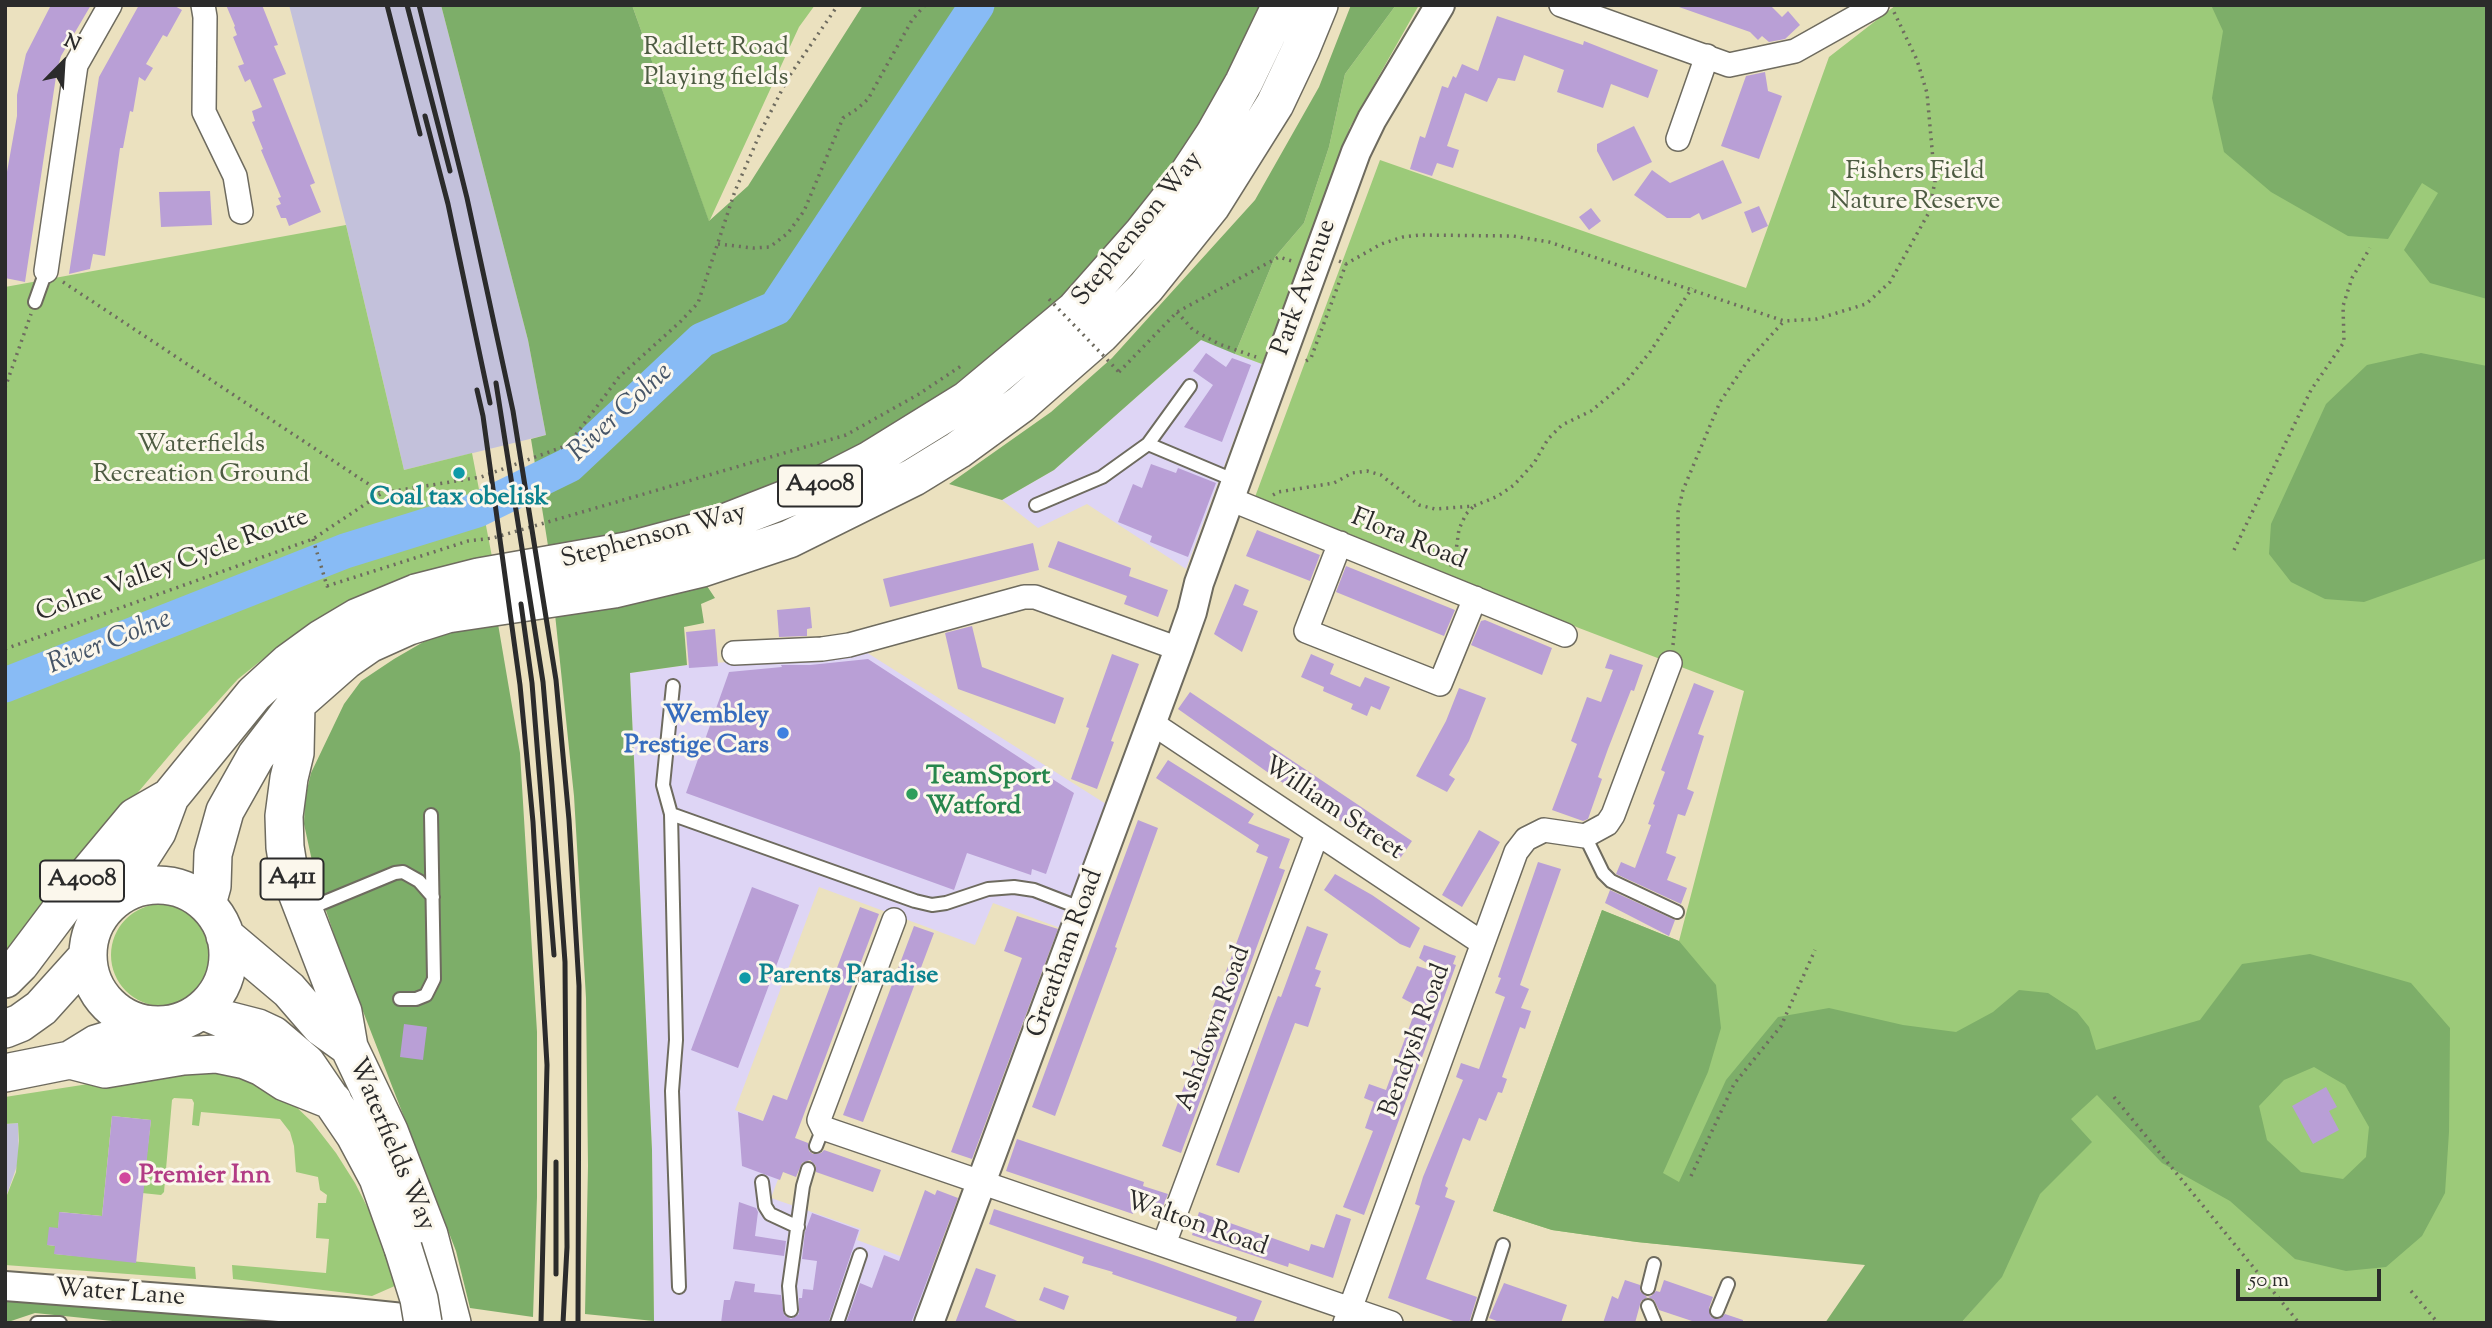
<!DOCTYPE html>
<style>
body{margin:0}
#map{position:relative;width:2492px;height:1328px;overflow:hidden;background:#ebe1bf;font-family:"Sorts Mill Goudy",serif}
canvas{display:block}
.frame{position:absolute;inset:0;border:7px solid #2b2b2b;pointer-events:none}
.north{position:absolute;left:28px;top:28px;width:70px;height:70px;-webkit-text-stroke:5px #fbf7ec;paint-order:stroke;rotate:24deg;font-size:19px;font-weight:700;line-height:28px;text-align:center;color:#2b2b2b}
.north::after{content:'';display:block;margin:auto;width:24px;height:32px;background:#2b2b2b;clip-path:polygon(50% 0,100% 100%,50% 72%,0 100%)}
.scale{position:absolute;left:2236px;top:1269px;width:145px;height:32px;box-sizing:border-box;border:4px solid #2b2b2b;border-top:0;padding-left:9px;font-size:21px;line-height:24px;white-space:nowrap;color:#2b2b2b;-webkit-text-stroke:5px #fbf7ec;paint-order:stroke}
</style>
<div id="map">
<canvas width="2492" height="1328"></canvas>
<div class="frame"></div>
<div class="north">N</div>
<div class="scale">50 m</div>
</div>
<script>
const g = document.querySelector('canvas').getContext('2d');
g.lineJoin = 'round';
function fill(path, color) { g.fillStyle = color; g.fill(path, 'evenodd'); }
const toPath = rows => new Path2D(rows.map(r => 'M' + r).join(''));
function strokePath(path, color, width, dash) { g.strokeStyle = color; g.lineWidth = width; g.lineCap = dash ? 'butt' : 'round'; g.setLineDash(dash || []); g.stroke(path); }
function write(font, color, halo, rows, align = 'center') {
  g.font = font + ' "Sorts Mill Goudy",serif'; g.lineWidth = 6; g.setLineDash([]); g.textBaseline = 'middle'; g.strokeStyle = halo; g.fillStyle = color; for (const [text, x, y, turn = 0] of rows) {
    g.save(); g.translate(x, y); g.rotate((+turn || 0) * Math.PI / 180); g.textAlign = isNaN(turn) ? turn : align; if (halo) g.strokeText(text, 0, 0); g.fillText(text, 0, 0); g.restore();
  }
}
fill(toPath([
 [1201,340,1262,364,1186,569,1087,504,1038,528,1002,500,1054,470],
 [866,652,1106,804,1060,928,993,903,975,945,819,887,735,1110,795,1134,771,1198,861,1229,857,1240,935,1269,914,1323,654,1321,652,1150,630,673,687,665]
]), '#ded5f5');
fill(toPath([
 [289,5,441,5,528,340,546,435,404,470,346,225],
 [18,1123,19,1160,5,1200,5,1124]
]), '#c3c1db');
fill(toPath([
 [632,5,815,5,799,27,709,222],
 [1396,5,1419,5,1350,127,1262,364,1235,354,1275,257,1304,223,1329,147,1345,74],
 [1896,5,2487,5,2487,1323,1961,1323,2001,1277,1637,1242,1552,1230,1493,1211,1602,910,1679,941,1744,691,1579,628,1255,497,1380,160,1746,288,1829,57],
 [346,225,404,470,472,453,493,562,453,568,337,607,283,643,238,679,179,744,72,870,5,957,5,287],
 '111 955a51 51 0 1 1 102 0a51 51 0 1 1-102 0Z',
 [231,1067,289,1100,312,1122,336,1153,355,1183,378,1228,397,1285,372,1296,233,1279,232,1265,326,1273,329,1239,316,1238,318,1203,326,1203,327,1195,320,1190,318,1177,296,1172,294,1146,290,1132,280,1119,201,1112,199,1126,192,1125,194,1103,192,1099,174,1098,172,1100,164,1192,161,1195,142,1193,151,1120,112,1116,102,1216,60,1212,58,1228,48,1245,55,1246,55,1254,195,1267,196,1279,5,1265,5,1200,16,1172,19,1141,18,1123,5,1124,5,1097,178,1070]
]), '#9cca79');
fill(toPath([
 [441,5,632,5,709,221,748,186,863,5,1263,5,1167,185,1060,299,926,408,814,470,675,526,549,552,531,439,546,435,528,340],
 [1351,5,1396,5,1345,74,1329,147,1304,223,1275,257,1235,354,1201,340,1054,470,1002,500,949,484,1051,412,1112,358,1255,200,1319,87],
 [2211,5,2487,5,2487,299,2430,283,2404,250,2438,193,2422,183,2388,239,2348,236,2271,192,2224,152,2212,98,2223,31],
 [2421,353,2487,366,2487,558,2364,602,2325,599,2291,582,2269,554,2271,524,2326,404,2367,365],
 [705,583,715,598,701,604,704,623,684,627,687,665,630,673,652,1150,654,1321,585,1314,588,1166,586,998,574,796,555,614],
 [497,618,520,753,537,1032,537,1197,533,1317,470,1308,456,1251,340,952,317,884,304,824,305,798,311,773,344,704,361,681,394,659,444,630],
 [1602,910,1679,941,1716,985,1721,1028,1708,1072,1663,1173,1679,1182,1726,1080,1778,1017,1829,1008,1903,1025,1956,1032,1993,1012,2019,990,2048,993,2077,1012,2089,1027,2096,1050,2200,1020,2242,964,2310,954,2411,983,2450,1028,2449,1132,2445,1193,2422,1236,2386,1267,2346,1271,2295,1259,2230,1201,2162,1163,2097,1095,2071,1119,2092,1142,2040,1194,2002,1277,1961,1323,1825,1323,1865,1265,1637,1242,1552,1230,1493,1211],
 [2314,1067,2345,1085,2369,1127,2366,1157,2343,1179,2301,1172,2267,1140,2259,1106,2284,1080],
 [5,1293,31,1295,280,1323,132,1323,35,1313,5,1323]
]), '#7dae69');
strokePath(toPath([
 [5,685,345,551,477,510,569,465,702,340,776,308,977,5]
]), '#88bbf5', 35);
fill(toPath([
 [51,5,91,5,61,56,57,70,25,282,5,278,5,183,17,116,17,95,26,54],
 [139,5,173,5,182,10,167,37,163,35,146,64,153,68,145,81,139,77,133,112,130,111,123,148,120,148,105,256,93,254,90,269,69,274,99,77],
 [226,5,262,5,278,45,274,46,286,74,273,79,315,183,310,185,321,212,289,226,286,218,281,218,276,206,281,204,278,198,281,197,261,150,263,149,252,122,255,121,252,111,262,107,250,79,245,82,238,66,244,64,233,37,237,35,234,27,235,26],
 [1679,5,1770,5,1782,17,1788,11,1800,25,1785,39,1769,42,1762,36,1758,40,1750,32,1679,7],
 [1497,16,1583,45,1584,41,1658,70,1648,98,1611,84,1603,108,1557,92,1564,70,1524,55,1515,81,1498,78,1487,102,1465,93,1447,146,1459,150,1453,168,1437,163,1432,176,1410,169,1420,136,1425,138,1442,86,1448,88,1453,76,1456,78,1462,64,1478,71],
 [1765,72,1768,91,1782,96,1759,159,1721,146,1746,76],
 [1634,126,1652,162,1613,181,1597,151,1597,144],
 [1723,160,1742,203,1702,220,1699,213,1690,218,1667,218,1634,195,1652,170,1670,183],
 [210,191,212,225,161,227,159,192],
 [1759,206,1768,226,1752,233,1744,212],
 [1591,208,1601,221,1589,230,1579,217],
 [1206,353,1226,367,1232,358,1251,365,1222,442,1184,427,1213,385,1193,371],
 [1151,464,1176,473,1178,468,1216,483,1188,557,1150,542,1152,536,1118,522,1133,484,1142,488],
 [1257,530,1320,555,1310,581,1246,556],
 [1058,541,1131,568,1129,576,1168,590,1158,617,1124,604,1127,596,1048,567],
 [1033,543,1039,570,890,607,883,579],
 [1346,566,1455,610,1444,636,1336,592],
 [1235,584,1249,590,1243,605,1258,611,1242,652,1214,634],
 [810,607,812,628,807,629,807,636,779,637,777,610],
 [1485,620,1552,648,1542,675,1471,645,1481,621],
 [972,626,982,667,1064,698,1055,724,958,689,945,633],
 [715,629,718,666,689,668,686,632],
 [1112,654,1139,664,1111,741,1114,742,1097,789,1071,779,1089,728,1086,727],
 [1311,654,1334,664,1330,674,1346,681,1360,687,1365,677,1390,687,1380,710,1371,706,1367,716,1351,709,1353,704,1323,691,1324,687,1301,677],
 [1610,654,1643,665,1634,691,1631,690,1608,749,1598,777,1602,779,1588,819,1583,821,1552,810,1577,744,1571,741,1587,697,1601,702,1613,670,1605,668],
 [868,659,1074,793,1046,874,1032,869,1031,875,967,853,954,890,686,793,729,672,782,667,781,665,810,665],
 [1694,683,1714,691,1698,734,1704,736,1687,789,1694,792,1685,816,1678,814,1666,853,1676,857,1667,880,1687,888,1681,904,1616,874,1621,862,1635,868,1651,825,1648,824,1655,805,1653,804,1665,772,1661,770],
 [1459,688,1486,698,1469,741,1449,775,1455,779,1447,792,1416,776,1446,721],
 [1190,692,1412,841,1399,860,1280,781,1178,709],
 [1168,760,1254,814,1248,823,1290,839,1279,868,1285,870,1181,1153,1162,1146,1268,857,1256,852,1259,845,1156,778],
 [1138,820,1158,828,1115,947,1117,948,1055,1116,1032,1107],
 [1479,830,1500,842,1462,907,1442,895],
 [1538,862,1561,869,1520,985,1529,989,1521,1008,1531,1011,1525,1029,1520,1027,1502,1077,1507,1079,1502,1093,1498,1092,1486,1121,1479,1118,1470,1141,1463,1138,1445,1186,1448,1188,1445,1197,1455,1201,1426,1279,1477,1297,1469,1323,1459,1323,1388,1298,1420,1206,1415,1204,1423,1177,1463,1080,1456,1077,1461,1063,1479,1069,1505,997,1495,993,1501,978,1498,977],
 [1335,874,1372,895,1420,928,1410,948,1400,944,1324,890],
 [752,887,799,905,738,1068,691,1050],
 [1610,890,1675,920,1669,936,1605,903],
 [860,907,879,914,795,1138,808,1143,809,1151,813,1154,821,1153,824,1150,881,1170,873,1192,816,1172,816,1166,810,1160,802,1163,796,1177,783,1172,780,1180,742,1166,738,1112,763,1121,773,1095,787,1100],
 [1017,916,1058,929,972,1159,951,1152,1022,958,1004,951],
 [914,926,934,933,863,1122,843,1115],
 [1307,926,1328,934,1315,969,1321,971,1315,986,1321,988,1308,1027,1295,1023,1239,1173,1216,1165,1270,1017,1278,996,1281,997],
 [1424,945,1456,956,1453,964,1456,965,1364,1215,1343,1207,1373,1131,1365,1128,1374,1102,1364,1098,1369,1084,1386,1090,1417,1006,1402,998,1417,966,1436,972,1437,970,1419,958],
 [404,1024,427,1027,423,1060,400,1057],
 [2326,1087,2337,1107,2329,1111,2339,1130,2313,1144,2292,1106],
 [112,1116,151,1120,136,1263,54,1254,55,1246,47,1245,49,1227,58,1228,59,1212,102,1216],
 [1017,1139,1144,1182,1143,1186,1168,1194,1160,1214,1136,1206,1133,1214,1006,1171],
 [925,1190,935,1195,937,1190,958,1198,911,1323,846,1323,860,1283,872,1288,884,1255,899,1261],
 [739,1202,756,1208,758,1212,755,1236,786,1241,784,1256,733,1249],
 [994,1209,1155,1262,1262,1301,1253,1323,1235,1323,1237,1317,1112,1274,1113,1272,1082,1263,1084,1257,989,1224],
 [1199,1212,1309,1251,1311,1244,1324,1248,1336,1214,1351,1219,1333,1278,1289,1263,1288,1267,1192,1235],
 [812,1213,859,1230,828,1323,721,1323,724,1300,730,1300,735,1281,755,1284,754,1292,781,1295,784,1315,791,1319,799,1314,799,1298,802,1298,803,1289,813,1290,817,1261,802,1259,805,1232],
 [976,1268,996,1275,985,1307,1022,1323,955,1323],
 [1625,1280,1640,1285,1640,1291,1647,1297,1651,1296,1656,1291,1660,1292,1664,1280,1713,1297,1709,1308,1711,1317,1719,1319,1725,1314,1743,1320,1743,1323,1698,1323,1659,1310,1654,1300,1648,1297,1641,1301,1635,1323,1603,1323,1612,1296,1618,1299],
 [1504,1283,1567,1305,1561,1323,1502,1323,1489,1318],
 [1044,1287,1069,1296,1064,1310,1039,1300]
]), '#b99fd6');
const service = toPath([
 [35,302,46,271],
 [1148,444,1190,386],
 [1036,505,1102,477,1148,444,1236,481],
 [673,686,663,785,671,814,915,901,932,905,946,903,988,889,1014,887,1034,890,1083,909],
 [671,814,676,1040,672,1091,679,1287],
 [1585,836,1603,873,1611,881,1677,912],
 [308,909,395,873,403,872,419,881,433,897],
 [400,999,416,999,426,995,434,979,431,815],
 [816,1146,823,1128],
 [762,1182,765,1206,770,1214,798,1227],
 [1648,1288,1654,1264],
 [1648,1306,1655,1323],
 [791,1310,789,1286,803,1186,808,1169],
 [1717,1311,1728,1284],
 [37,1323,60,1323],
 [837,1323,860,1255],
 [1478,1323,1503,1245]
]);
const minor = toPath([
 [203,5,205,17,204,112,235,176,241,212],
 [1561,5,1729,65,1795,51,1877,5],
 [1678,139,1707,56],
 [46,271,76,65,110,5],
 [1230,499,1565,635],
 [1340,543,1306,631,1440,684,1475,598],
 [734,653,822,649,849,645,1024,597,1035,597,1179,649],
 [1152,723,1482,943],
 [894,920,821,1114,819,1120,823,1128,1391,1323],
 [1164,1244,1317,834],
 [1345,1323,1516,852,1526,839,1544,830,1585,836,1607,824,1613,815,1670,663]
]);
const tertiary = toPath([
 [5,1286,345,1312,442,1322],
 [929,1323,1179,649,1192,612,1199,583,1356,152,1372,119,1440,5]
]);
const primary = toPath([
 [296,704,295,753,289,778,284,816,285,847,289,872,343,1012,349,1047],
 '88 955a70 70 0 1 1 140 0a70 70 0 1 1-140 0Z',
 [114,899,157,832,170,797,254,694,288,663,321,639,358,617,416,593,479,577,627,551,709,529,819,486,870,460,967,400,1075,310,1143,233,1181,185,1214,135,1244,82,1281,5],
 [207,904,212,886,213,854,225,811,256,756,296,704,346,660,369,644,409,626,447,614,614,589,702,568,789,539,914,477,958,450,1021,404,1101,334,1146,287,1211,206,1275,104,1301,49,1319,5],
 [225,936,289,990,321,1027,349,1047,389,1131,429,1235,452,1323],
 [5,979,20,964,90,871,135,817,170,797],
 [204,1011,223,1019,258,1028,273,1035,306,1063,355,1135,378,1178,403,1248],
 [5,1029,20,1023,41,1008,87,957],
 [70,1060,105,1069,183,1056,216,1054,245,1060,262,1067,285,1082,333,1101],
 [5,1073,70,1060,96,1044,155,1026]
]);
strokePath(service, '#6e6b5f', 16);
strokePath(minor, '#6e6b5f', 26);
strokePath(tertiary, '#6e6b5f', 32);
strokePath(primary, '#6e6b5f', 40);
strokePath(toPath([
 [718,244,753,248,770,247,788,233,804,211,843,118,857,109,868,99,912,20,925,5],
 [1339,261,1346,264,1381,244,1403,237,1419,235,1513,236,1549,242,1784,321,1817,319,1866,304,1890,282,1928,214,1935,182,1927,93,1917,60,1894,12],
 [63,282,382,493],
 [1177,312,1193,330,1219,344,1256,357],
 [1306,361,1311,358,1346,264],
 [1119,372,1177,312,1279,257,1292,261],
 [5,388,31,314],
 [1273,495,1278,492,1334,483,1352,473,1367,471,1381,475,1419,505,1435,509,1474,506,1498,496,1514,485,1534,463,1548,439,1562,425,1591,411,1625,383,1650,352,1692,288],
 [313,539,327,586,468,541,493,538,846,435,919,394,961,366],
 [2234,550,2311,390,2344,342,2343,306,2352,278,2370,248],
 [1451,567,1456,551,1459,529,1466,514,1473,507],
 [1673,645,1678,593,1678,512,1683,490,1720,402,1747,362,1784,321],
 [5,649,313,539,382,493,481,477,568,445,619,377,680,322,698,303,735,191,762,129,788,78,838,5],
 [2114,1097,2299,1323],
 [1691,1176,1734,1084,1781,1026,1815,950],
 [2411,1291,2438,1323]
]), '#6e6b5f', 3.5, [2, 5]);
strokePath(service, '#fff', 12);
strokePath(minor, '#fff', 23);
strokePath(tertiary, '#fff', 28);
strokePath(primary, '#fff', 37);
strokePath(toPath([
 [387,5,420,134],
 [407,5,450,171],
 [419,5,467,198,513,411,556,680,569,820,579,986,578,1323],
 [425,116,448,204,490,403],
 [496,383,543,682,552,785,565,962,567,1247,563,1323],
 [477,390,483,416,520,685,533,822,547,1065,541,1323],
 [521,604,532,683,554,955],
 [556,1162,556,1274]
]), '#2b2b2b', 5);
const primaryBridge = toPath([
 [403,1248,419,1299,423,1323]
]);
strokePath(primaryBridge, '#6e6b5f', 40, []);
strokePath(toPath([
 [1049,299,1119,372]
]), '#6e6b5f', 3.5, [2, 5]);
strokePath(primaryBridge, '#fff', 37);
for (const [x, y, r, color] of [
 [459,473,7,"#0f9aa8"],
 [783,733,7,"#3f7fe0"],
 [912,794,7,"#2e9e5b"],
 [745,978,7,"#0f9aa8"],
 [125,1178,7,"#d1479c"]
]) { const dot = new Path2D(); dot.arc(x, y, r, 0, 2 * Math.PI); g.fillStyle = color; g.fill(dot); strokePath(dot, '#fbf7ec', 2.5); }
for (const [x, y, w] of [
 [820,486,84],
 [292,879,63],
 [82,881,84]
]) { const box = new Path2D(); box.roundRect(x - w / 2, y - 20.5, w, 41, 5); g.fillStyle = '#fbf7ec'; g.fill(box); strokePath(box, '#2b2b2b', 2); }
write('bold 24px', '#2b2b2b', null, [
 ["A4008",820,486],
 ["A411",292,879],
 ["A4008",82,881]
]);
write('26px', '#4d5b42', '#fbf7ec', [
 ["Radlett Road",716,50],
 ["Playing fields",716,80],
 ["Fishers Field",1915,174],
 ["Nature Reserve",1915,204],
 ["Waterfields",201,447],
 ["Recreation Ground",201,477]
]);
write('26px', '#2b2b2b', '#fbf7ec', [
 ["Stephenson Way",1139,230,-51],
 ["Park Avenue",1306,288,-70],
 ["Stephenson Way",654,538,-15],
 ["Flora Road",1408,541,22],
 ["Colne Valley Cycle Route",173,567,-20],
 ["William Street",1332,810,34],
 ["Greatham Road",1067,954,-70],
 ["Ashdown Road",1215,1029,-70],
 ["Bendysh Road",1417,1041,-70],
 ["Waterfields Way",390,1145,67],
 ["Walton Road",1196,1226,19],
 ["Water Lane",120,1295,4]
]);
write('bold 26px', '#0d838f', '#fbf7ec', [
 ["Coal tax obelisk",459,500],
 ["Parents Paradise",759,978,"left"]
]);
write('bold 26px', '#366cbe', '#fbf7ec', [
 ["Wembley",769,718],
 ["Prestige Cars",769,748]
], 'right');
write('bold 26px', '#27864d', '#fbf7ec', [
 ["TeamSport",926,779],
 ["Watford",926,809]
], 'left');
write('bold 26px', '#b23c85', '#fbf7ec', [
 ["Premier Inn",139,1178]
], 'left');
write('italic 28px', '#475668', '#fbf7ec', [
 ["River Colne",622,414,-43],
 ["River Colne",110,644,-22]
]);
</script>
